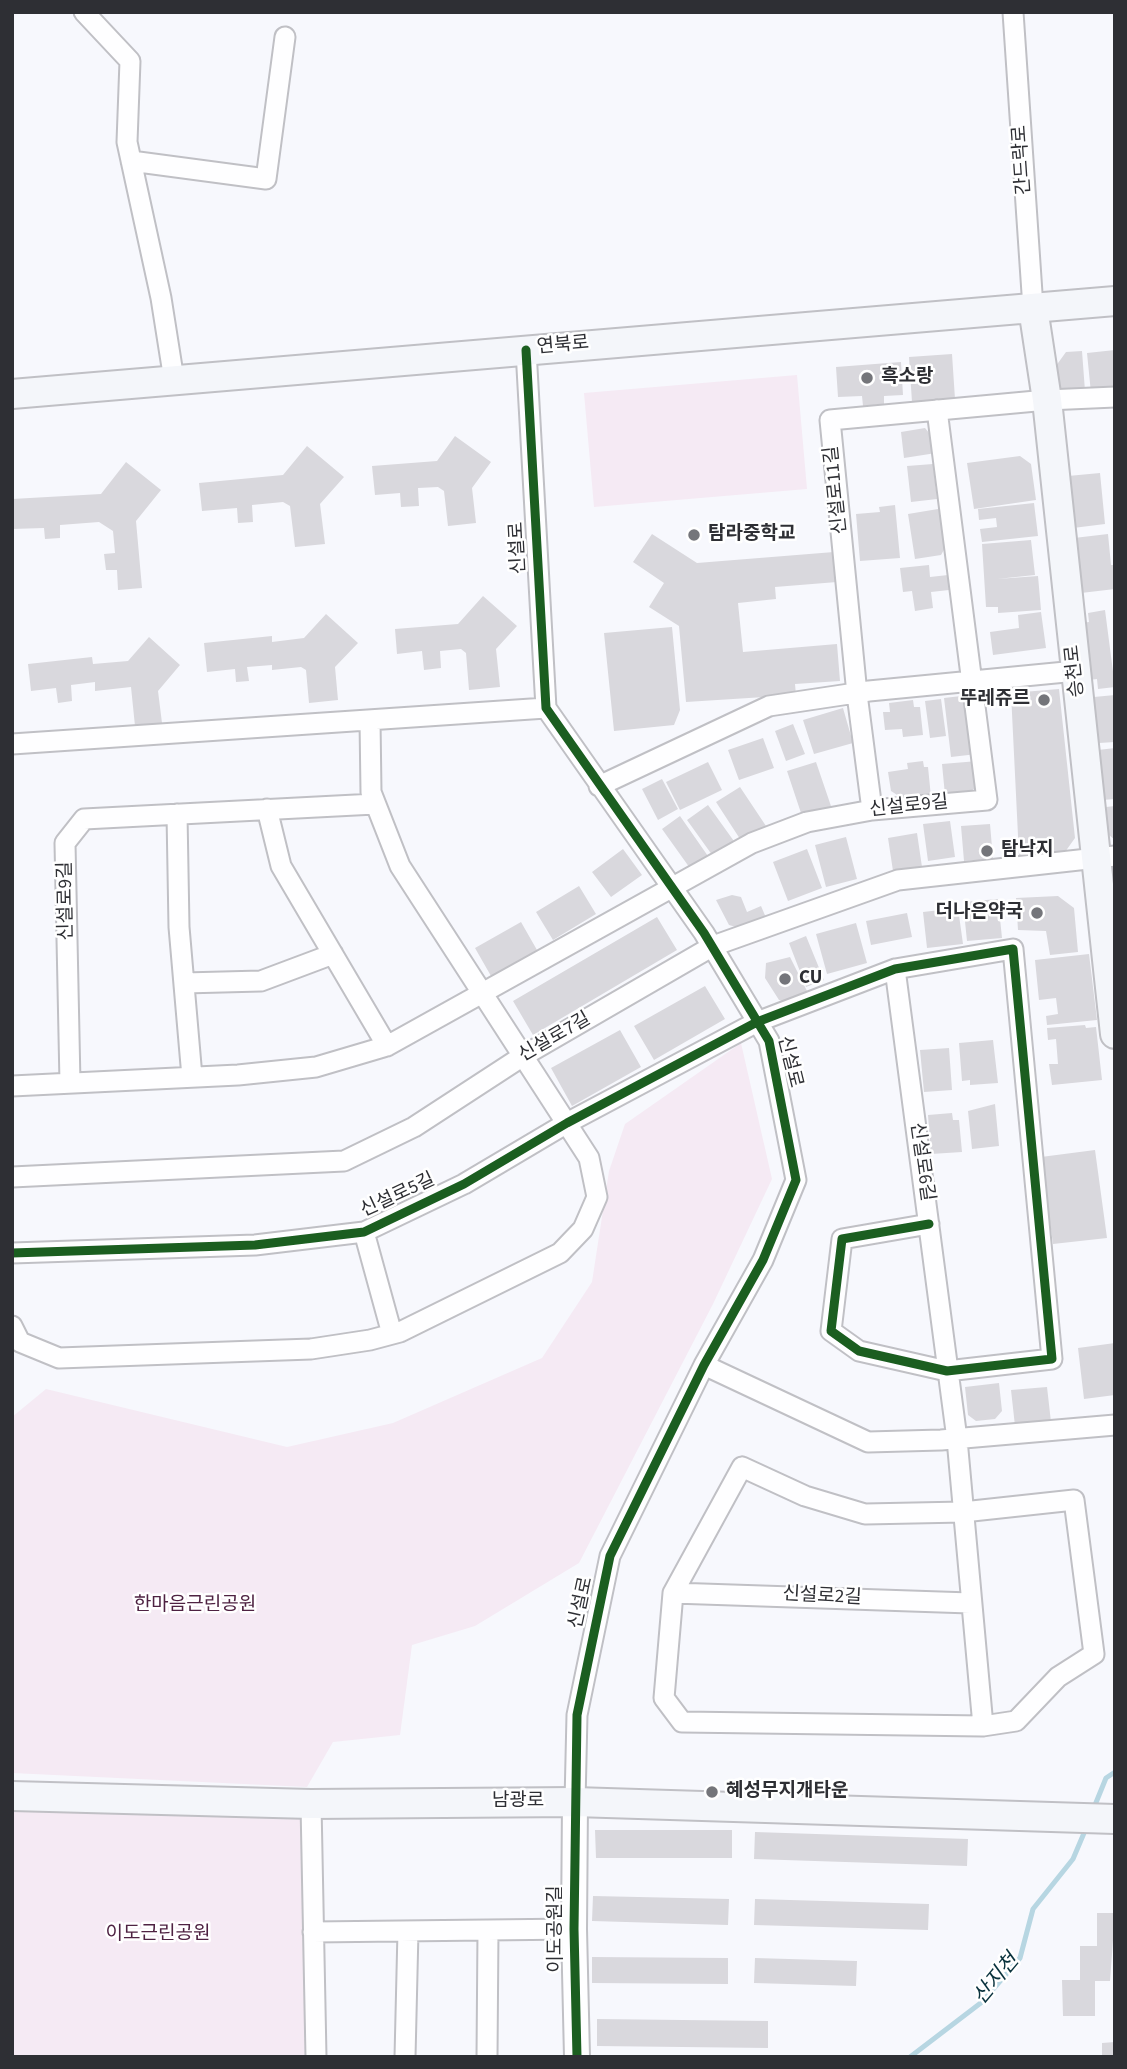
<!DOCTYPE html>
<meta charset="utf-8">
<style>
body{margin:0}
#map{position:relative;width:1127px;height:2069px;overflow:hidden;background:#f7f8fd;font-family:"Source Sans 3",sans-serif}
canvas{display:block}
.frame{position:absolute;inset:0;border:14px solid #2e2f34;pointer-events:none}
</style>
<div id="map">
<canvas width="1127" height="2069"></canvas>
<div class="frame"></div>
</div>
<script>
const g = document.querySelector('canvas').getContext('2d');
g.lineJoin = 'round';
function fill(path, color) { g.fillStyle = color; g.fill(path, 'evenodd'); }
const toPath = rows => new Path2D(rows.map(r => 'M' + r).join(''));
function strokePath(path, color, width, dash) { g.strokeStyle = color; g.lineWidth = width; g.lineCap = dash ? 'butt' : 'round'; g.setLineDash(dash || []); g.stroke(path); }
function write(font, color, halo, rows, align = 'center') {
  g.font = font + ' "Source Sans 3","Noto Sans KR",sans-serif'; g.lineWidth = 5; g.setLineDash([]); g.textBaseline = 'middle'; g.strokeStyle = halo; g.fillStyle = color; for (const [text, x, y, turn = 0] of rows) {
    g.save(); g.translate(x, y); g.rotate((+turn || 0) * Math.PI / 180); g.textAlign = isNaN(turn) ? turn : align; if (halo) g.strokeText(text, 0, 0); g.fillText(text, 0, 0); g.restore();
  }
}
fill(toPath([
 [797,375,807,489,594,507,584,393],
 [741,1043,772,1179,713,1304,579,1563,475,1626,412,1645,400,1735,333,1742,307,1787,12,1773,12,1417,46,1389,287,1447,393,1423,542,1358,592,1282,609,1171,625,1124],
 [12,1812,301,1813,305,2057,12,2057]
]), '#f5eaf4');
strokePath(toPath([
 [1093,1810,1106,1778,1115,1772],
 [910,2057,982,2002,1020,1958,1033,1909,1073,1859,1087,1826]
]), '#b7d6e2', 5);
fill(toPath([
 [1115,350,1115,391,1091,393,1087,353],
 [1082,351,1085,391,1056,394,1053,370,1066,352],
 [952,354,955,399,912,402,909,357],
 [901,362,903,395,884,396,884,404,863,406,862,396,838,397,836,367],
 [925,428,934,439,936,453,904,458,901,432],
 [455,436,491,462,472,488,476,523,448,526,444,491,438,487,418,488,419,506,401,507,400,493,375,495,372,466,437,461],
 [307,446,344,477,320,504,325,544,295,547,290,506,283,502,252,505,253,522,238,523,237,508,202,511,199,483,283,475],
 [1020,456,1031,464,1036,500,974,509,967,463],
 [126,462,161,490,136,521,142,588,118,590,117,570,106,570,104,554,115,553,113,531,99,522,60,525,60,538,45,539,44,528,12,529,12,499,101,494],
 [933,464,937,499,911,502,907,466],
 [1100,473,1105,524,1073,528,1068,476],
 [1034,503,1038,536,982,542,980,529,997,527,996,518,979,520,978,509],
 [895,505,900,558,860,561,856,514,880,512,879,507],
 [944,508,949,541,941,555,915,559,908,514],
 [652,534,697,563,834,552,837,582,775,587,776,599,738,603,743,652,837,644,840,681,795,684,796,695,686,702,679,626,649,607,664,583,633,562],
 [1108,534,1111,565,1115,565,1115,589,1081,593,1074,538],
 [1031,540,1035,575,997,579,1038,576,1041,610,998,613,998,607,986,607,982,544],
 [929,565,930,577,948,575,949,590,931,592,933,608,915,611,912,591,903,592,900,568],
 [483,596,517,626,496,649,500,687,469,690,466,653,461,649,440,651,441,668,424,670,422,651,397,654,395,629,458,624],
 [1105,610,1115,687,1098,689,1097,679,1089,680,1080,623,1089,622,1088,613],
 [1041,612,1046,648,993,655,990,632,1019,628,1018,615],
 [326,614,358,643,335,667,338,700,309,703,306,670,301,667,272,670,272,665,247,667,249,681,236,682,235,669,207,672,204,643,272,636,272,642,304,638],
 [672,627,680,710,674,725,614,731,604,633],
 [149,637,180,665,158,691,162,723,135,726,131,687,95,691,95,682,71,685,72,701,58,703,56,688,31,691,28,664,92,657,93,664,128,661],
 [1059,689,1075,838,1065,852,1019,856,1011,693],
 [970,695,977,754,951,757,944,698],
 [1115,695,1115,742,1099,743,1094,697],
 [941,699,946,736,930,738,925,701],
 [913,700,914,707,920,707,923,735,903,737,902,729,885,730,883,712,890,712,889,703],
 [843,708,853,743,814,754,803,720],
 [793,724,805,754,786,761,775,731],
 [763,738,774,768,739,780,728,750],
 [1115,748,1115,799,1102,800,1098,750],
 [923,761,924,767,928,767,931,797,905,800,891,791,888,772,908,769,907,763],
 [978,761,980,784,969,793,945,795,942,764],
 [708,762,722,790,680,810,666,782],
 [816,762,832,809,803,819,787,771],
 [662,779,678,809,658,820,642,789],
 [740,787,766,826,742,842,716,802],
 [708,805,736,844,715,859,687,820],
 [1115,806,1115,840,1109,835,1106,807],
 [680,816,710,859,692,871,662,829],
 [950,821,955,857,928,861,923,824],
 [990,824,993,859,964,861,961,826],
 [917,833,922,867,893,871,888,838],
 [846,837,857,879,826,887,815,845],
 [623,849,642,875,611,897,592,872],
 [807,849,822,888,788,901,773,862],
 [579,886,596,914,553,940,536,912],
 [732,895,741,897,747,912,761,906,767,920,743,929,729,925,716,900],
 [1058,896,1074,908,1078,952,1050,955,1046,931,1018,930,1016,898],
 [998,899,1002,938,967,941,963,902],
 [958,908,963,944,927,948,923,912],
 [907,913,912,937,871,945,866,921],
 [657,917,677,950,533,1035,513,1001],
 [521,922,537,950,491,976,475,948],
 [856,923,867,963,827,974,816,934],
 [806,936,824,980,806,987,789,943],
 [1089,954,1097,1020,1047,1025,1046,1016,1058,1014,1056,998,1039,1000,1035,960],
 [790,957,807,991,785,1002,779,1000,765,978,766,963],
 [705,986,725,1019,654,1060,634,1026],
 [1085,1025,1086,1028,1096,1027,1102,1080,1052,1085,1049,1064,1058,1064,1056,1039,1048,1040,1047,1028],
 [620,1030,641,1067,572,1106,551,1068],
 [993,1040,998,1083,970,1085,970,1080,962,1081,959,1043],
 [949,1048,952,1090,924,1092,920,1050],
 [995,1104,999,1146,972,1149,968,1111],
 [952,1113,953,1120,959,1120,962,1152,931,1154,928,1115],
 [1095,1150,1107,1238,1053,1244,1041,1157],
 [1115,1343,1115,1395,1084,1399,1078,1348],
 [999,1383,1002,1411,995,1419,976,1421,968,1415,965,1387],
 [1047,1387,1051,1422,1015,1426,1011,1390],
 [595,1830,732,1830,732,1858,596,1858],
 [755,1832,968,1839,967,1866,754,1859],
 [593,1896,729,1899,728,1925,592,1921],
 [755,1899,929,1904,928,1930,754,1925],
 [1097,1913,1115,1913,1110,1981,1095,1981,1095,2016,1063,2016,1062,1980,1080,1980,1080,1946,1097,1946],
 [592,1957,728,1958,728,1984,592,1983],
 [755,1958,857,1961,856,1986,754,1983],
 [597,2019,768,2021,768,2048,597,2046],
 [1115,2042,1115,2057,1102,2057,1102,2043]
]), '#d9d8dd');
const minor = toPath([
 [84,12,130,61,127,142,161,298,174,380],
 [1013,12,1033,308],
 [131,161,266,179,285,37],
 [526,350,546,708,704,933,769,1041,796,1180,763,1260,704,1365,610,1556,577,1715,575,1802],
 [12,744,546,708],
 [599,786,769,706,869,691,1076,671],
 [267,809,281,866,387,1046],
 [872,810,857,694,830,420,1047,400,1115,397],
 [177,814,179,927,192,1077],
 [895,969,957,1439,983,1726],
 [184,983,261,981,333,954],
 [70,1083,65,843,84,819,375,804],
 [12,1086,238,1075,316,1067,387,1046,752,843,807,822,872,810,987,800,937,410],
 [12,1177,344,1161,414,1127,523,1056,713,946,898,880,1115,856],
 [364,1232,392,1334],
 [12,1253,255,1245,364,1232,464,1184,567,1123,757,1022,895,969,1013,949,1052,1359,947,1371,859,1351,831,1331,842,1239,929,1224],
 [12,1326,20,1342,59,1358,311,1349,370,1340,400,1332,560,1253,583,1229,597,1197,589,1158,400,866,371,792,370,720],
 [704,1365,868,1442,941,1440,1115,1425],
 [742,1467,805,1496,865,1514,963,1512,1074,1500,1094,1654,1058,1677,1016,1721,983,1726,682,1722,664,1698,673,1593,742,1467],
 [673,1593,970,1603],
 [311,1804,316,2057],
 [313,1932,574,1929],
 [405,2057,408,1931],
 [487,2057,488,1930]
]);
const tertiary = toPath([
 [575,1802,574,1929,577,2057]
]);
const secondary = toPath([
 [1033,308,1047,400,1115,1034],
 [12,394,1115,301],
 [12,1796,311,1804,575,1802,1115,1819]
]);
strokePath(minor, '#c0c0c5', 23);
strokePath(tertiary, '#c0c0c5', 28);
strokePath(secondary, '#c0c0c5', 32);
strokePath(minor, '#fefeff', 19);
strokePath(tertiary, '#fefeff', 24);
strokePath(secondary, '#f4f6fa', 28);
strokePath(toPath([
 [526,350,546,708,704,933,769,1041,796,1180,763,1260,704,1365,610,1556,577,1715,574,1929,577,2057],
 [12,1253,255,1245,364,1232,464,1184,567,1123,757,1022,895,969,1013,949,1052,1359,947,1371,859,1351,831,1331,842,1239,929,1224]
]), '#1b5e20', 9);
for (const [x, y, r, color] of [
 [867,378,7,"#74757a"],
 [694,535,7,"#74757a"],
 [1044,700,7,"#74757a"],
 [987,851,7,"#74757a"],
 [1037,913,7,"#74757a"],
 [785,979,7,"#74757a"],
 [712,1792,7,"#74757a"]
]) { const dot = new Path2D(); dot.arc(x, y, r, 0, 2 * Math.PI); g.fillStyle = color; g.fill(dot); strokePath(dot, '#fff', 2.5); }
write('19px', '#2e2f34', '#fff', [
 ["간드락로",1023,160,-94],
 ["연북로",563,346,-5],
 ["신설로11길",837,490,-96],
 ["신설로",519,548,-93],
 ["승천로",1076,671,-96],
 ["신설로9길",909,807,-6],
 ["신설로9길",67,901,-91],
 ["신설로7길",555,1038,-30],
 ["신설로",789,1062,76],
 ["신설로6길",921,1162,82],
 ["신설로5길",398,1196,-25],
 ["신설로2길",822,1597,3],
 ["신설로",582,1603,-78],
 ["남광로",518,1802],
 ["이도공원길",557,1929,-90]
]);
write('bold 19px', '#2e2f34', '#fff', [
 ["흑소랑",881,378],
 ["탐라중학교",708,535],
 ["뚜레쥬르",1030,700,"right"],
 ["탐낙지",1001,851],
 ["더나은약국",1023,913,"right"],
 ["CU",799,979],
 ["혜성무지개타운",726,1792]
], 'left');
write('19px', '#4e2242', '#fff', [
 ["한마음근린공원",195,1606],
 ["이도근린공원",158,1935]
]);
write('italic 21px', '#09323d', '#fff', [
 ["산지천",997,1980,-50]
]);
</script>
